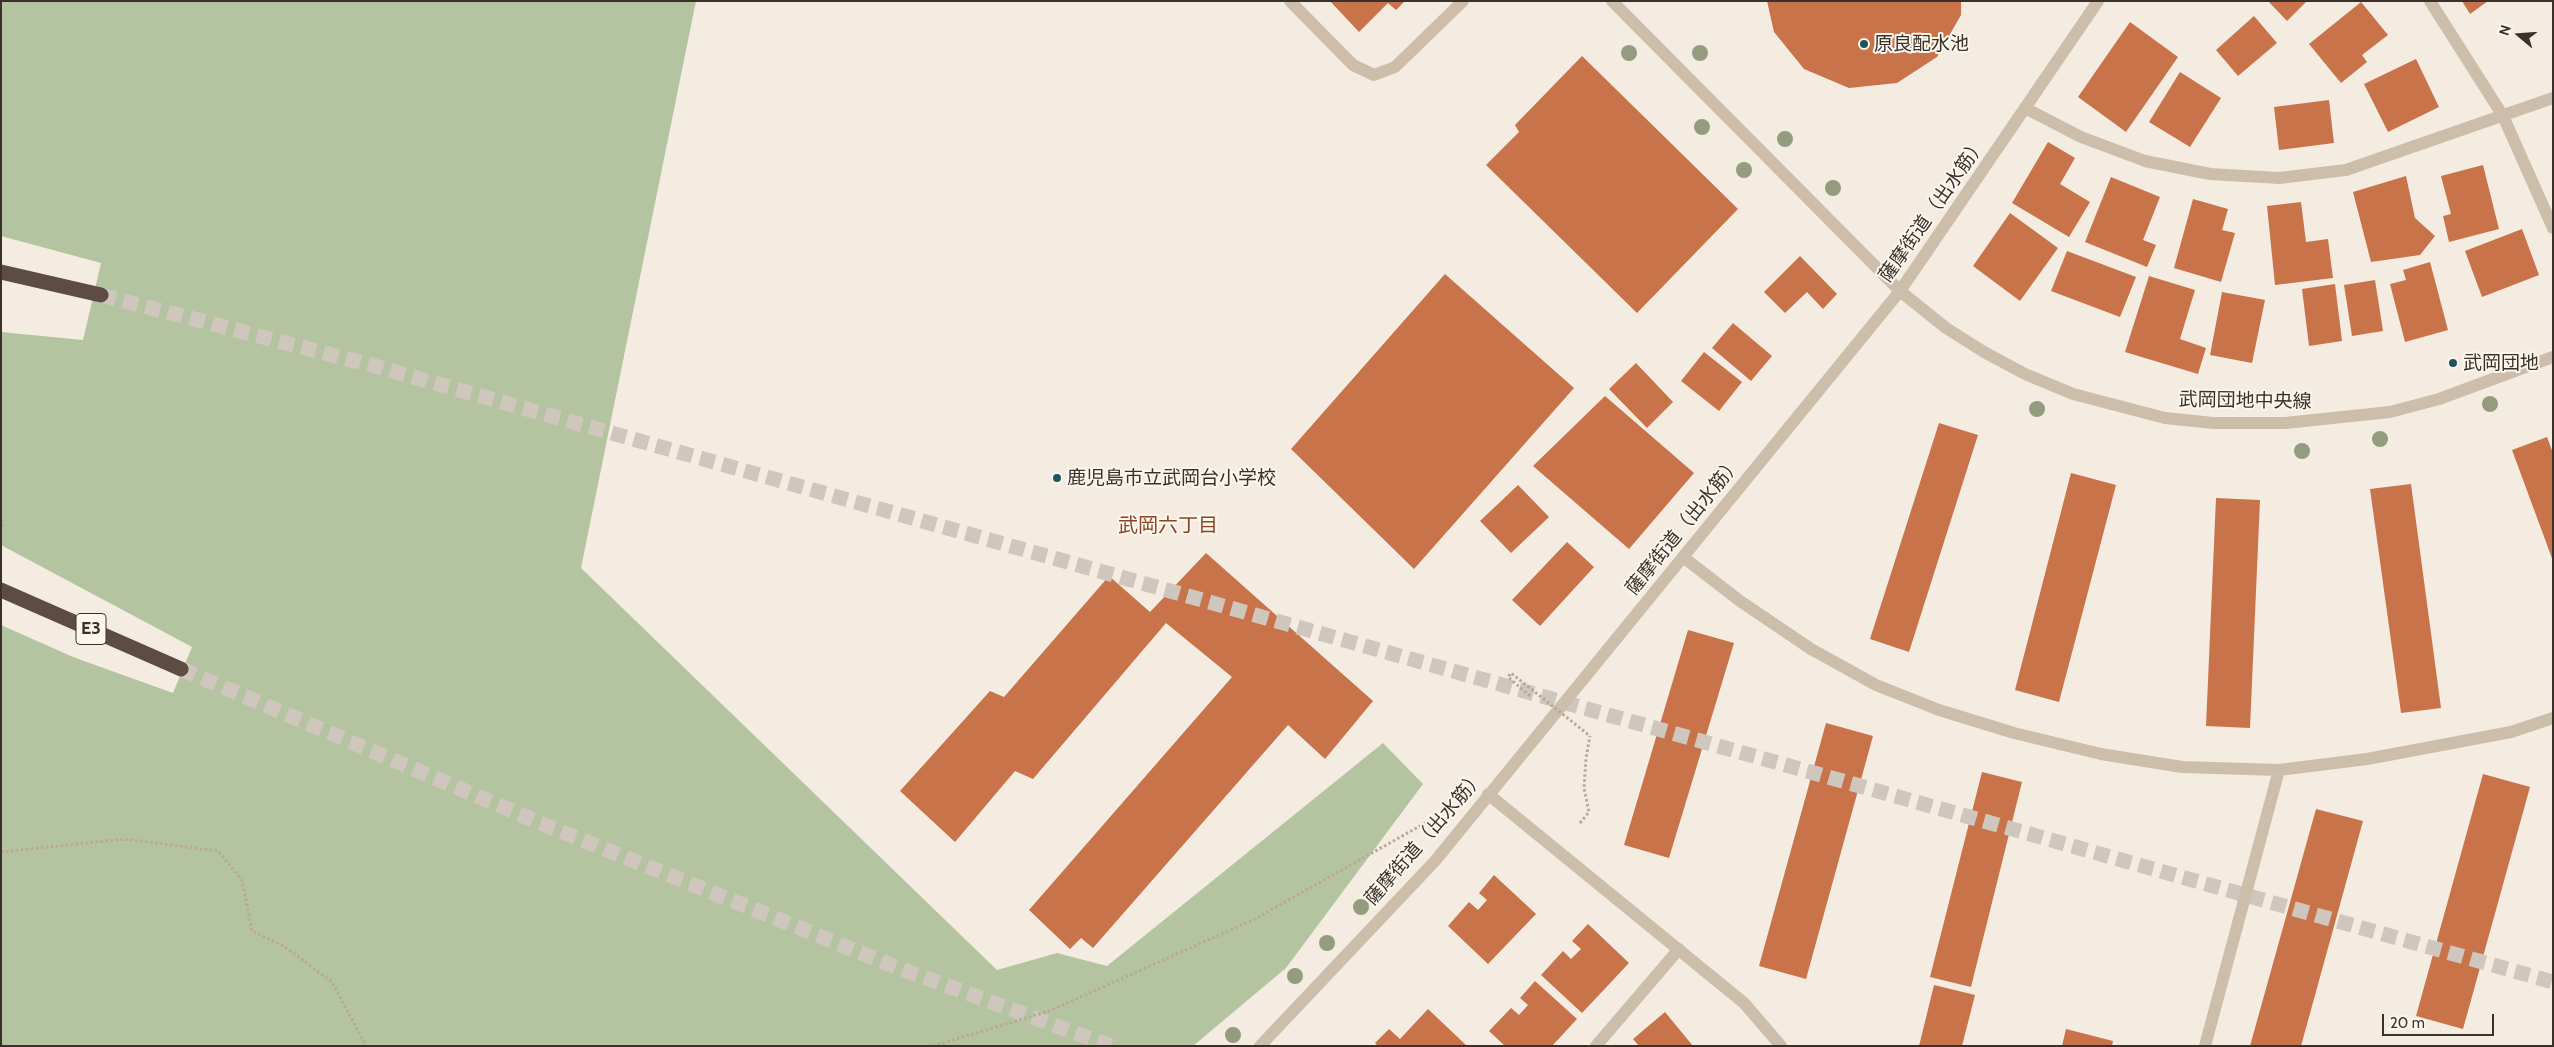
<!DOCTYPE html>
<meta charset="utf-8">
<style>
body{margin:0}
#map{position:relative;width:2554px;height:1047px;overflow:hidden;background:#f4ece1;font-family:Cabin,sans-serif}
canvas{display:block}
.frame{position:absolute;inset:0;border:2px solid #3b312b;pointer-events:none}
.north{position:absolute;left:2494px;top:10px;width:50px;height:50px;-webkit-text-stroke:4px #fbf6ee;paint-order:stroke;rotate:288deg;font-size:14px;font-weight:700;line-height:20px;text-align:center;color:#3b312b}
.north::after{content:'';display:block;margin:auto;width:18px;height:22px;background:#3b312b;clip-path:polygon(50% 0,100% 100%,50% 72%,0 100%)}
.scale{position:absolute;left:2382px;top:1014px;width:112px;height:22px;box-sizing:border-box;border:2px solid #3b312b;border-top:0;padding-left:6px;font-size:15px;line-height:18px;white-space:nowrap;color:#3b312b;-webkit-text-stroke:4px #fbf6ee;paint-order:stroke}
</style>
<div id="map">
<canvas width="2554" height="1047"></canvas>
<div class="frame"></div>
<div class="north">N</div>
<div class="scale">20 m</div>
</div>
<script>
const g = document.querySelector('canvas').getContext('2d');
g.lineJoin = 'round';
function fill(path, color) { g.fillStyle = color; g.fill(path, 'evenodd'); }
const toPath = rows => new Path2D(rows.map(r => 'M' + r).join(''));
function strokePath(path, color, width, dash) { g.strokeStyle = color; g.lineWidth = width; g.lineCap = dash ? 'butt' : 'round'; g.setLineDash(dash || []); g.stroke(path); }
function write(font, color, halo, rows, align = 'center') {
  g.font = font + ' Cabin,"Noto Sans JP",sans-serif'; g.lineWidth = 4; g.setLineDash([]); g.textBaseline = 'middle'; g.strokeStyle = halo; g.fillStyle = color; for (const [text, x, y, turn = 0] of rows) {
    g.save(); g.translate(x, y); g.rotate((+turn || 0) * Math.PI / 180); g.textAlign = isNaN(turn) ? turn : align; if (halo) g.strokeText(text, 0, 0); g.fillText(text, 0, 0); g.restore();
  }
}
fill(toPath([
 [1,1,696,1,581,568,997,970,1057,953,1107,966,1383,743,1423,784,1286,968,1193,1046,1,1046,1,625,73,657,173,693,192,647,1,545,1,332,83,340,101,263,1,236]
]), '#b5c4a0');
fill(toPath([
 [1330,1,1405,1,1396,10,1388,3,1359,32],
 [1767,1,1961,1,1961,15,1937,57,1897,83,1849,88,1804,69,1774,32],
 [2268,1,2307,1,2287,21],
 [2462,1,2488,1,2470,14],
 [2361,2,2388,35,2362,55,2367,62,2341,83,2309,44],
 [2254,16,2277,43,2238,76,2216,50],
 [2130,22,2178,57,2126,132,2078,97],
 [1582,56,1738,209,1637,313,1486,165,1519,132,1515,125],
 [2416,59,2439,107,2388,132,2364,84],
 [2180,72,2221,98,2190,147,2149,122],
 [2329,100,2334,143,2279,150,2274,107],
 [2048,142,2075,158,2060,184,2090,202,2069,237,2012,203],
 [2483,165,2499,229,2449,242,2443,216,2451,214,2441,176],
 [2406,176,2415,218,2435,236,2420,255,2371,262,2353,192],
 [2111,177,2160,197,2143,240,2156,245,2147,267,2085,242],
 [2193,199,2228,209,2222,230,2235,233,2221,282,2174,268],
 [2301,202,2306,242,2328,239,2333,278,2275,285,2267,206],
 [2010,213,2058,248,2020,301,1973,266],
 [2522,229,2539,275,2482,297,2465,251],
 [2067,251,2136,277,2120,317,2051,291],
 [1800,256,1837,294,1823,309,1807,292,1785,313,1764,292],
 [2430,262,2448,330,2405,342,2390,284,2406,280,2403,270],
 [1445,274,1574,388,1414,569,1291,449],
 [2149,276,2195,290,2180,339,2206,348,2198,374,2125,352],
 [2375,280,2383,331,2352,336,2344,285],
 [2335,284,2342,341,2309,346,2302,289],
 [2222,292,2265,300,2252,363,2210,355],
 [1733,323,1772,356,1751,381,1712,348],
 [1704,352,1742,382,1719,411,1681,381],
 [1636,363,1673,402,1647,428,1609,389],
 [1605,396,1694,473,1629,549,1533,466],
 [1939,423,1978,435,1909,652,1870,639],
 [2547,437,2553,453,2553,561,2512,450],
 [2071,473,2116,485,2059,702,2015,690],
 [2411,484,2441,708,2401,713,2370,489],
 [1518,485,1549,517,1511,553,1480,521],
 [2216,498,2260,500,2250,728,2206,726],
 [1567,542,1594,567,1540,626,1512,600],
 [1206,553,1373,701,1325,759,1288,725,1093,948,1081,938,1070,949,1029,910,1232,677,1166,623,1033,779,1015,771,955,842,900,791,990,691,1004,697,1109,576,1150,612],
 [1688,630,1734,643,1669,858,1624,845],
 [1826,723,1873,736,1806,979,1759,966],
 [1982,772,2022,782,1971,987,1930,977],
 [2483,774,2530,787,2463,1029,2416,1016],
 [2316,809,2363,821,2301,1046,2250,1046],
 [1494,875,1536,914,1488,964,1448,926,1469,902,1478,910,1487,900,1479,893],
 [1588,924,1629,963,1582,1013,1541,975,1563,951,1571,959,1581,949,1572,941],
 [1535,981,1577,1019,1552,1046,1505,1046,1489,1031,1511,1008,1519,1015,1528,1005,1520,998],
 [1934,985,1975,995,1962,1046,1919,1046],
 [1428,1009,1467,1046,1378,1046,1375,1043,1389,1029,1400,1039],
 [1665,1012,1693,1046,1639,1046,1633,1039],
 [2066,1029,2113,1041,2112,1046,2062,1046]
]), '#c8734a');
strokePath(toPath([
 [101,295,371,365,2553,982],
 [181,669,533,820,896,967,1111,1046]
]), '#cfc7bd', 15, [15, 8]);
strokePath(toPath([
 [1,520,3,522,1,529],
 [1580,823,1589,812,1584,788,1586,758,1590,736],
 [1,852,124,839,218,851,242,880,252,931,284,946,332,982,366,1046],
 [933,1046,1049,1011,1253,920,1427,822]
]), '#b9a896', 3, [2.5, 2.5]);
strokePath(toPath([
 [1290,1,1353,65,1374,75,1395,67,1463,1],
 [1612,1,1900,291,1946,328,1984,352,2025,374,2073,394,2165,418,2213,423,2285,423,2390,412,2439,399,2553,357],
 [2430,1,2503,116,2553,228],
 [2025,108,2081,137,2145,161,2210,174,2279,178,2346,170,2553,98],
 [1683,557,1740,601,1811,649,1876,685,1939,710,2014,733,2101,754,2182,767,2279,770,2367,759,2511,732,2553,718],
 [1488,794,1744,1003,1781,1046],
 [1260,1046,1435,861,1900,291,2098,1],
 [1596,1046,1679,949],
 [2205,1046,2279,770]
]), '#cdbeac', 12);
strokePath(toPath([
 [1,272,101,295],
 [1,590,181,669]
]), '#5c4c42', 15);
strokePath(toPath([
 [1530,696,1508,677,1511,673,1590,736]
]), '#b9a896', 3, [2.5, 2.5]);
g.fillStyle = '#949c7f';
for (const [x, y] of [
 [1629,53],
 [1700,53],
 [1702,127],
 [1785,139],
 [1744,170],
 [1833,188],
 [2490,404],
 [2037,409],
 [2380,439],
 [2302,451],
 [1387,880],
 [1361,907],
 [1327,943],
 [1295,976],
 [1233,1035]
]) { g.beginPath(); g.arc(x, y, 8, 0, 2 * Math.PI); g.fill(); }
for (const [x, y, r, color] of [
 [1864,44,5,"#1f555e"],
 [2453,363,5,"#1f555e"],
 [1057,478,5,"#1f555e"]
]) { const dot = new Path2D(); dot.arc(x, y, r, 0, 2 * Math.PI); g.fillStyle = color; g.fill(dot); strokePath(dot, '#fbf6ee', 2); }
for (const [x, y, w] of [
 [91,629,30]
]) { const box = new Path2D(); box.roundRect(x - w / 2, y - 15.5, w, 31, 4); g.fillStyle = '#fbf6ee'; g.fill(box); strokePath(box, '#3b312b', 1); }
write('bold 18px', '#3b312b', null, [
 ["E3",91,629]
]);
write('19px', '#3b312b', '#fbf6ee', [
 ["原良配水池",1874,44],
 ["武岡団地",2463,363],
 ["鹿児島市立武岡台小学校",1067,478]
], 'left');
write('19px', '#3b312b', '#fbf6ee', [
 ["薩摩街道（出水筋）",1933,210,-55],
 ["武岡団地中央線",2245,401,1],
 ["薩摩街道（出水筋）",1684,526,-51],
 ["薩摩街道（出水筋）",1425,838,-49]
]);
write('20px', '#8c4422', '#fbf6ee', [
 ["武岡六丁目",1168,526]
]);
</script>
